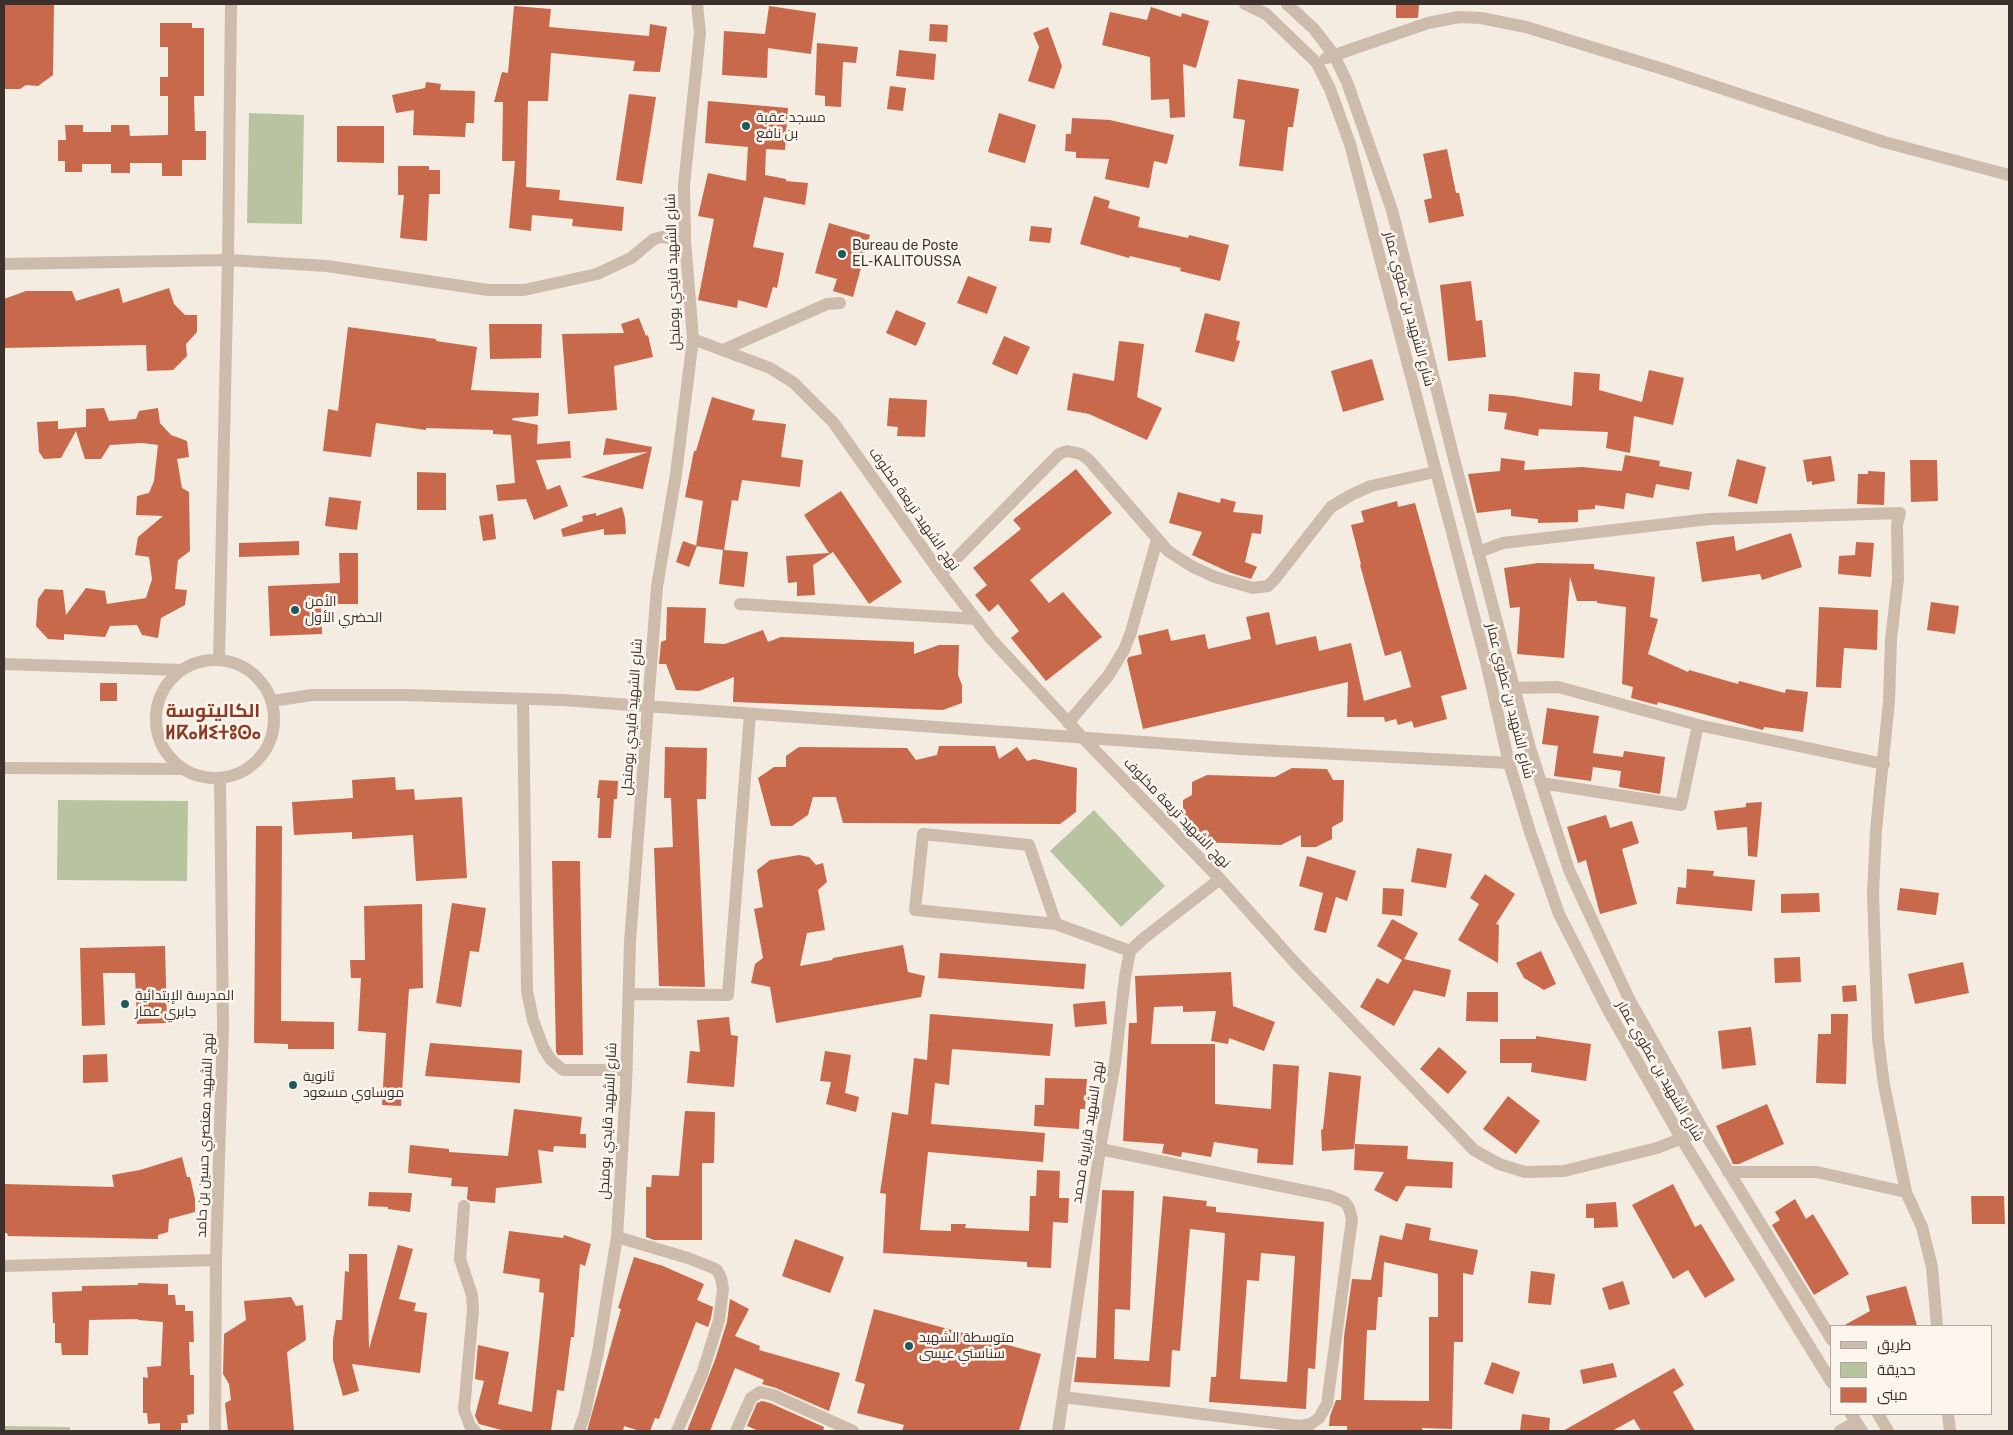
<!DOCTYPE html>
<meta charset="utf-8">
<style>
body{margin:0}
#map{position:relative;width:2013px;height:1435px;overflow:hidden;background:#f4ebe1;font-family:"Public Sans",Cairo,sans-serif}
canvas{display:block}
.frame{position:absolute;inset:0;border:5px solid #3b302b;pointer-events:none}
.legend{position:absolute;left:1830px;top:1325px;width:162px;height:90px;box-sizing:border-box;background:#fbf5ee;border:1px solid #aea6a0;margin:0;padding:6px 9px;list-style:none;font-size:15px;color:#3b302b}
.legend li{display:flex;align-items:center;gap:10px;height:25px}
.legend b{width:25px;border:1px solid #aea6a0}
</style>
<div id="map">
<canvas width="2013" height="1435"></canvas>
<div class="frame"></div>
<ul class="legend">
<li><b style="height:6px;background:#cdbbac"></b>طريق</li>
<li><b style="height:14px;background:#b8c4a0"></b>حديقة</li>
<li><b style="height:14px;background:#c8694b"></b>مبنى</li>
</ul>
</div>
<script>
const g = document.querySelector('canvas').getContext('2d');
g.lineJoin = 'round';
function fill(path, color) { g.fillStyle = color; g.fill(path, 'evenodd'); }
const toPath = rows => new Path2D(rows.map(r => 'M' + r).join(''));
function strokePath(path, color, width, dash) { g.strokeStyle = color; g.lineWidth = width; g.lineCap = dash ? 'butt' : 'round'; g.setLineDash(dash || []); g.stroke(path); }
function write(font, color, halo, rows, align = 'center') {
  g.font = font + ' "Public Sans",Cairo,"Noto Sans Tifinagh",sans-serif'; g.lineWidth = 5; g.setLineDash([]); g.textBaseline = 'middle'; g.strokeStyle = halo; g.fillStyle = color; for (const [text, x, y, turn = 0] of rows) {
    g.save(); g.translate(x, y); g.rotate((+turn || 0) * Math.PI / 180); g.textAlign = isNaN(turn) ? turn : align; if (halo) g.strokeText(text, 0, 0); g.fillText(text, 0, 0); g.restore();
  }
}
fill(toPath([
 [249,113,304,115,302,224,247,223],
 [58,800,188,801,187,881,57,880],
 [1094,810,1165,886,1121,927,1050,851],
 [4,1426,70,1427,70,1431,4,1431]
]), '#b8c4a0');
fill(toPath([
 [4,4,54,4,53,75,38,86,26,85,20,89,4,89],
 [1396,4,1419,4,1418,18,1396,18],
 [514,6,551,9,549,27,649,36,650,24,667,27,660,72,633,71,635,61,551,53,548,101,528,101,526,187,560,190,559,200,624,207,622,231,572,226,573,219,532,215,531,231,509,228,515,161,502,161,503,102,494,102,502,72,508,73],
 [769,6,816,13,811,54,768,48,767,78,722,75,724,31,765,34],
 [1151,7,1181,17,1182,13,1209,21,1196,68,1183,64,1185,117,1170,118,1169,99,1151,100,1150,57,1102,45,1110,12,1147,20],
 [160,23,192,23,192,28,204,28,204,96,194,96,195,131,206,131,206,160,182,160,182,176,162,176,162,163,130,163,130,173,111,173,111,164,82,164,82,172,65,172,65,161,58,161,58,140,66,140,65,125,83,125,83,132,111,132,111,125,129,125,130,136,168,135,168,96,160,96,160,77,168,77,168,47,160,47],
 [930,24,948,25,947,42,929,41],
 [1048,27,1062,66,1054,89,1028,81,1039,47,1033,33],
 [817,43,858,47,856,63,843,62,841,107,825,106,825,96,815,95],
 [899,50,936,54,934,80,896,76],
 [1238,79,1299,89,1293,127,1288,127,1283,171,1239,166,1245,120,1233,118],
 [426,82,441,84,440,90,475,91,474,123,466,123,465,137,413,135,414,110,396,113,392,95,425,88],
 [890,86,906,88,903,111,887,109],
 [629,94,656,97,642,184,616,180],
 [708,101,788,108,785,150,766,149,765,175,786,179,786,181,808,183,805,205,764,197,753,247,784,253,777,288,773,287,767,308,738,300,737,308,698,300,714,219,698,216,708,173,746,181,748,147,705,143],
 [999,113,1036,125,1025,163,988,152],
 [1072,118,1110,120,1174,135,1167,164,1154,161,1149,188,1105,179,1109,159,1076,158,1076,152,1065,151,1066,134,1071,134],
 [337,126,384,126,384,163,337,162],
 [1447,149,1456,193,1459,193,1464,216,1429,223,1424,200,1432,198,1423,154],
 [398,166,429,166,429,170,440,170,440,194,429,194,427,241,400,238,404,195,398,195],
 [1094,196,1110,201,1108,208,1140,217,1138,227,1188,238,1189,235,1229,245,1220,281,1180,271,1181,268,1130,256,1129,258,1080,244],
 [829,223,870,235,853,297,833,291,837,279,815,273],
 [1031,226,1052,228,1050,243,1029,241],
 [968,276,997,287,987,314,957,303],
 [1471,281,1476,321,1482,320,1486,357,1448,361,1440,285],
 [119,288,123,303,169,288,174,304,185,315,197,315,197,332,186,344,187,356,173,370,147,371,146,345,4,348,4,299,26,291,72,291,76,301],
 [896,310,926,323,916,346,886,333],
 [1205,313,1240,322,1236,340,1240,341,1234,362,1195,352],
 [639,318,646,336,648,335,653,357,614,366,617,410,568,414,562,334,624,333,621,324],
 [489,324,542,324,541,358,490,359],
 [348,327,436,339,436,341,477,347,471,390,539,393,538,416,513,418,512,420,538,425,537,444,570,441,571,458,536,460,547,490,560,485,568,506,534,520,526,499,498,501,496,485,515,483,511,435,493,434,493,430,426,428,426,430,376,423,371,457,323,451,328,409,338,411],
 [1004,336,1030,347,1017,375,992,364],
 [1119,341,1144,344,1137,397,1162,408,1147,440,1089,414,1067,410,1073,373,1114,381],
 [1372,359,1384,400,1343,412,1331,371],
 [1649,370,1684,378,1673,425,1634,416,1630,453,1606,448,1608,432,1539,429,1538,436,1504,429,1507,413,1488,411,1489,394,1514,396,1572,406,1574,372,1600,374,1599,390,1642,402],
 [712,397,755,410,752,420,786,424,781,457,803,460,800,487,742,480,738,501,732,500,724,550,748,552,744,587,719,584,723,550,696,546,703,501,685,497,694,451,696,451],
 [889,398,927,400,925,437,897,436,898,427,887,426],
 [104,408,109,421,136,419,139,411,158,408,160,423,171,435,187,441,189,457,177,459,182,488,189,492,190,551,178,560,175,589,187,590,185,605,161,618,158,638,142,635,137,625,110,626,105,637,64,634,64,640,48,639,36,626,38,599,45,589,63,590,66,615,86,588,105,591,107,604,146,598,152,579,149,557,135,555,138,537,163,516,136,515,137,496,149,493,154,481,158,445,142,443,110,445,101,459,85,459,76,431,61,458,44,459,39,452,37,422,58,421,58,429,86,427,86,409],
 [606,438,652,447,643,489,581,477,648,452,603,455],
 [1625,455,1660,461,1659,466,1692,472,1689,490,1656,484,1653,498,1626,493,1624,509,1595,505,1595,509,1578,510,1578,522,1538,523,1538,519,1511,516,1511,509,1477,513,1468,474,1500,471,1501,458,1525,461,1524,470,1582,467,1622,471],
 [1831,456,1835,481,1812,485,1812,481,1807,482,1803,460],
 [1737,459,1766,467,1757,504,1728,496],
 [1910,460,1937,460,1938,501,1911,502],
 [1076,469,1112,513,1030,580,1049,603,1063,592,1102,637,1046,681,1011,638,1019,631,998,604,989,612,975,595,987,585,973,568,1021,529,1013,520],
 [1868,471,1885,472,1884,505,1857,504,1858,474,1868,474],
 [417,472,446,473,446,510,417,510],
 [841,491,902,582,869,604,833,552,813,565,815,595,797,596,797,582,788,583,786,556,829,553,804,515],
 [1178,492,1220,503,1221,498,1236,502,1233,512,1263,515,1261,534,1252,533,1245,562,1257,567,1251,579,1231,573,1192,555,1202,532,1169,523],
 [329,497,361,501,357,530,325,526],
 [1397,501,1398,507,1415,503,1467,689,1441,696,1447,719,1414,728,1412,721,1398,725,1396,719,1385,722,1384,717,1347,717,1348,682,1143,729,1127,660,1129,657,1142,654,1138,636,1168,629,1171,641,1205,634,1208,649,1251,639,1246,617,1269,612,1276,645,1316,636,1319,651,1351,643,1364,701,1411,687,1401,651,1385,656,1360,565,1361,564,1351,525,1364,522,1361,511],
 [622,507,625,518,626,534,604,535,604,529,563,537,561,529,583,521,582,516,596,513,596,516],
 [493,514,496,539,483,541,479,516],
 [1791,533,1802,567,1762,580,1760,574,1702,582,1696,542,1734,536,1736,551],
 [299,541,299,555,239,557,239,543],
 [683,541,697,546,689,567,676,562],
 [1856,542,1874,543,1871,577,1838,574,1839,556,1855,555],
 [339,553,358,553,358,604,321,604,322,634,270,636,268,586,340,583],
 [1538,563,1594,564,1594,569,1655,577,1650,617,1658,619,1648,654,1688,672,1689,670,1738,684,1739,681,1785,693,1786,689,1808,692,1803,732,1764,727,1763,730,1658,702,1657,705,1631,698,1633,687,1622,684,1626,607,1597,603,1597,601,1577,601,1570,577,1564,658,1517,654,1520,607,1510,608,1504,568],
 [1931,602,1959,606,1955,634,1927,630],
 [667,607,706,608,704,643,725,644,763,630,768,642,781,637,914,642,914,654,939,645,959,645,958,675,962,685,962,703,943,710,733,702,734,677,699,691,676,690,666,664,659,664,661,642,666,640],
 [1819,607,1878,610,1877,650,1844,648,1841,688,1816,687],
 [100,683,117,683,117,701,100,701],
 [1547,708,1599,716,1593,753,1623,757,1624,751,1665,757,1660,794,1619,787,1621,771,1593,767,1591,781,1554,776,1558,746,1542,744],
 [939,746,995,746,999,759,1017,747,1027,761,1034,759,1077,768,1076,812,1060,824,843,823,836,797,813,797,808,815,792,826,771,826,758,778,774,767,786,767,786,756,799,747,907,748,916,760,937,755],
 [665,747,707,748,706,799,697,799,705,987,659,986,654,848,673,847,671,798,664,798],
 [1292,768,1327,769,1333,780,1344,780,1343,821,1332,827,1332,839,1316,847,1301,847,1301,835,1281,845,1196,842,1188,834,1183,821,1183,800,1192,795,1192,782,1207,775,1275,777],
 [395,777,396,790,414,789,415,800,462,797,467,878,416,881,413,835,352,839,352,832,294,835,292,802,353,798,352,780],
 [599,780,618,781,617,799,614,799,611,838,598,838,600,798,597,798],
 [1762,802,1757,857,1748,856,1747,827,1717,830,1714,811,1746,807,1746,803],
 [1606,815,1610,828,1632,821,1639,843,1622,849,1637,904,1600,914,1586,860,1578,863,1567,827],
 [256,826,282,826,281,1021,334,1022,334,1049,288,1049,288,1044,254,1043],
 [1417,848,1452,854,1446,888,1411,882],
 [799,855,809,857,816,865,823,863,827,882,818,890,825,930,807,933,800,966,832,960,833,958,903,945,908,972,925,976,921,997,776,1023,770,987,751,983,755,964,763,958,754,909,763,907,757,870,770,860],
 [1307,856,1356,871,1347,901,1336,897,1326,933,1314,930,1323,893,1299,886],
 [552,861,580,861,583,1055,558,1055,556,1052],
 [1687,869,1714,871,1713,876,1755,880,1752,911,1676,904,1678,887,1686,888],
 [1485,874,1515,894,1496,924,1499,925,1498,963,1458,940,1479,904,1470,898],
 [1383,888,1404,889,1402,916,1382,914],
 [1900,888,1939,893,1936,915,1897,910],
 [1819,893,1820,912,1781,913,1781,894],
 [452,903,486,908,479,952,470,951,461,1007,436,1003],
 [422,904,423,988,409,989,401,1106,382,1105,386,1033,358,1031,361,978,351,978,350,960,365,960,364,906],
 [1392,919,1418,933,1404,959,1451,970,1445,997,1414,990,1394,1026,1360,1007,1377,978,1388,984,1402,960,1377,946],
 [165,946,167,1023,137,1024,135,973,103,973,105,1025,82,1026,80,948],
 [1541,951,1556,984,1544,990,1524,978,1516,963],
 [940,953,1086,964,1084,989,938,978],
 [1800,957,1801,982,1775,983,1774,958],
 [1963,962,1969,993,1915,1004,1908,974],
 [1231,972,1233,1006,1275,1022,1264,1051,1229,1038,1228,1044,1211,1041,1216,1011,1183,1012,1183,1006,1154,1007,1151,1044,1215,1044,1215,1104,1271,1109,1273,1064,1299,1066,1293,1165,1257,1163,1258,1149,1214,1142,1211,1157,1182,1152,1181,1157,1162,1153,1164,1144,1123,1141,1129,1023,1137,1023,1135,976],
 [1856,985,1857,1001,1843,1002,1842,986],
 [1467,992,1498,992,1498,1022,1466,1021],
 [1105,1001,1107,1024,1075,1027,1073,1004],
 [930,1014,1053,1024,1050,1056,952,1049,949,1085,935,1083,931,1124,1045,1133,1043,1162,928,1152,920,1230,951,1231,951,1224,966,1224,965,1228,1029,1231,1030,1196,1036,1196,1037,1170,1060,1171,1059,1198,1069,1198,1068,1223,1053,1222,1051,1268,1027,1267,1027,1262,883,1253,886,1194,880,1193,892,1112,908,1115,914,1058,927,1060],
 [1831,1014,1848,1014,1846,1084,1816,1083,1818,1034,1831,1034],
 [729,1017,731,1035,738,1036,734,1087,687,1083,690,1051,700,1052,697,1020],
 [1751,1027,1756,1065,1722,1069,1718,1031],
 [1536,1036,1591,1044,1586,1081,1531,1072,1532,1063,1500,1063,1500,1039,1536,1039],
 [430,1043,522,1050,520,1083,425,1076],
 [1439,1047,1467,1072,1448,1094,1420,1069],
 [825,1051,851,1055,845,1093,859,1097,856,1112,826,1104,831,1082,820,1081],
 [107,1054,108,1082,83,1083,83,1055],
 [1329,1072,1361,1076,1354,1149,1322,1151,1321,1130,1323,1129],
 [1045,1078,1087,1079,1085,1109,1080,1109,1079,1129,1034,1126,1035,1105,1044,1105],
 [1508,1096,1540,1121,1516,1154,1483,1129],
 [1767,1104,1784,1144,1739,1164,1733,1164,1716,1126],
 [514,1109,582,1117,580,1134,586,1134,586,1148,554,1146,553,1152,538,1150,542,1183,496,1188,495,1203,470,1201,467,1199,468,1187,451,1186,452,1178,408,1173,410,1145,449,1149,449,1152,508,1156],
 [685,1111,715,1112,714,1163,702,1163,702,1240,654,1240,646,1237,646,1187,651,1187,652,1175,679,1176],
 [1355,1144,1408,1146,1407,1159,1453,1162,1452,1188,1406,1186,1397,1202,1374,1190,1384,1172,1354,1170],
 [182,1157,187,1177,190,1177,195,1199,195,1212,169,1219,168,1232,158,1235,158,1239,8,1236,7,1233,4,1233,4,1184,114,1187,112,1175,140,1170],
 [1673,1184,1695,1227,1701,1224,1735,1280,1705,1298,1688,1270,1673,1279,1632,1205],
 [1102,1190,1134,1191,1130,1310,1115,1309,1114,1359,1149,1361,1163,1196,1207,1201,1206,1206,1216,1207,1216,1212,1324,1222,1315,1369,1308,1368,1306,1409,1209,1402,1211,1377,1216,1377,1225,1233,1190,1229,1180,1351,1172,1350,1170,1387,1074,1382,1077,1357,1096,1358],
 [1261,1253,1295,1256,1287,1382,1240,1379,1247,1280,1259,1281],
 [369,1192,412,1193,410,1212,388,1209,388,1207,368,1206],
 [1971,1196,2004,1196,2005,1224,1972,1224],
 [1795,1199,1806,1219,1813,1214,1849,1274,1814,1295,1772,1225,1780,1220,1775,1212],
 [1616,1202,1618,1227,1594,1228,1594,1218,1586,1218,1586,1204],
 [1406,1223,1431,1228,1429,1240,1478,1250,1473,1275,1463,1273,1463,1342,1454,1342,1452,1429,1422,1428,1422,1431,1347,1431,1347,1426,1329,1426,1330,1416,1336,1400,1341,1400,1344,1337,1352,1279,1371,1280,1380,1235,1402,1240],
 [1384,1262,1438,1274,1438,1317,1429,1317,1429,1401,1364,1400,1367,1330,1376,1330,1378,1297,1382,1297],
 [509,1231,563,1238,564,1235,591,1244,585,1266,580,1264,574,1337,571,1337,564,1391,557,1390,551,1431,505,1431,479,1424,475,1416,484,1381,475,1379,478,1345,509,1352,498,1404,532,1412,544,1293,539,1292,540,1279,503,1273],
 [795,1239,844,1257,830,1293,782,1276],
 [398,1245,413,1249,399,1299,416,1303,414,1311,427,1313,420,1373,352,1364,359,1391,343,1396,333,1360,333,1340,336,1320,342,1320,345,1271,349,1272,349,1254,367,1254,369,1349],
 [634,1257,663,1266,704,1284,697,1300,713,1307,711,1318,708,1327,696,1322,659,1419,655,1418,650,1431,640,1431,624,1426,623,1431,587,1431,621,1309,618,1308],
 [1531,1271,1555,1274,1551,1305,1528,1303],
 [1623,1281,1630,1304,1609,1310,1602,1288],
 [138,1283,168,1284,168,1295,175,1295,176,1305,185,1305,185,1311,193,1311,194,1342,189,1342,190,1375,194,1375,194,1414,187,1415,188,1423,181,1423,181,1431,160,1431,160,1423,148,1424,147,1413,143,1413,143,1377,148,1378,147,1367,161,1366,163,1322,138,1320,138,1319,89,1320,88,1355,62,1355,61,1343,55,1343,55,1323,53,1323,52,1292,82,1291,82,1286,138,1285],
 [1906,1286,1917,1326,1843,1326,1870,1311,1866,1296],
 [291,1297,296,1306,303,1305,306,1340,287,1352,294,1431,228,1431,225,1403,231,1400,229,1384,223,1374,224,1334,246,1320,244,1301],
 [730,1299,749,1309,735,1336,760,1346,759,1350,840,1373,829,1411,776,1388,762,1384,764,1380,735,1368,710,1431,687,1431,715,1360,727,1322],
 [874,1309,1041,1354,1019,1431,902,1431,904,1425,857,1413,865,1384,855,1381],
 [1492,1362,1520,1372,1513,1394,1484,1384],
 [1613,1363,1617,1377,1583,1384,1580,1370],
 [1674,1368,1684,1385,1673,1392,1695,1431,1641,1431,1634,1419,1612,1431,1563,1431],
 [762,1401,770,1403,824,1427,823,1431,759,1431,747,1426,757,1403],
 [1522,1414,1550,1418,1549,1431,1520,1431]
]), '#c8694b');
strokePath(toPath([
 [1245,4,1266,14,1317,63,1330,89,1350,144,1485,658,1509,763,1530,832,1559,914,1607,1008,1681,1138,1832,1383],
 [1287,4,1314,29,1334,55,1347,82,1392,210,1454,459,1530,748,1569,870,1629,999,1703,1130,1832,1340],
 [1326,58,1428,23,1459,17,1481,18,1526,27,1666,70,1884,142,2009,175],
 [4,264,228,260,327,266,488,290,524,290,597,274,631,258,654,239,662,237,685,240],
 [693,339,770,368,794,383,833,422,941,574,991,639,1082,737,1220,879,1297,965,1474,1150,1499,1164,1525,1172,1564,1171,1657,1148,1703,1130],
 [723,350,827,304,840,303],
 [1478,552,1503,543,1709,519,1900,513,1897,525,1898,579,1891,639,1889,701,1876,830,1873,894,1878,1038,1884,1085,1906,1192],
 [941,574,1059,454,1067,451,1081,454,1089,460,1168,551,1193,567,1215,577,1253,588,1268,586,1274,580,1331,507,1351,495,1371,486,1435,472],
 [740,604,976,619],
 [219,660,228,260,231,4],
 '156 719a59 59 0 1 1 118 0a59 59 0 1 1-118 0Z',
 [4,664,182,670],
 [1514,688,1558,687,1698,725,1884,764],
 [523,699,527,991,533,1020,543,1047,551,1060,563,1070,627,1070],
 [272,701,312,695,406,695,562,700,1240,749,1509,763],
 [1068,723,1108,676,1124,650,1131,632,1157,540],
 [4,768,183,769],
 [1541,783,1681,805,1698,725],
 [1056,924,915,910,923,834,1029,845,1056,924,1130,951],
 [629,994,728,995,750,714],
 [1728,1172,1817,1172,1906,1192,1922,1227,1932,1267,1937,1326],
 [464,1206,460,1259,472,1295,473,1310,464,1410,470,1426,475,1431],
 [617,1237,688,1258,711,1267,717,1270,721,1278,723,1289,719,1320,702,1374,677,1431],
 [4,1266,216,1260],
 [1063,1397,1300,1426,1311,1424,1319,1418,1327,1404,1352,1219,1349,1208,1345,1202,1330,1196,1100,1149],
 [1851,1414,1862,1431],
 [1878,1414,1888,1431],
 [1948,1414,1950,1431],
 [215,1431,216,1260,223,1026,220,779],
 [579,1431,585,1413,598,1352,617,1237,626,1086,630,942,657,587,676,474,693,339,685,240,684,185,700,33,697,4],
 [736,1431,751,1398,760,1392,773,1395,853,1431],
 [1058,1431,1100,1149,1115,1063,1125,977,1130,951,1144,938,1220,879],
 [1840,1431,1856,1422]
]), '#cdbbac', 12);
for (const [x, y, r, color] of [
 [746,126,5,"#1f5a5e"],
 [842,254,5,"#1f5a5e"],
 [295,610,5,"#1f5a5e"],
 [125,1004,5,"#1f5a5e"],
 [293,1085,5,"#1f5a5e"],
 [909,1346,5,"#1f5a5e"]
]) { const dot = new Path2D(); dot.arc(x, y, r, 0, 2 * Math.PI); g.fillStyle = color; g.fill(dot); strokePath(dot, '#fbf5ee', 2); }
write('14px', '#3b302b', '#fbf5ee', [
 ["مسجد عقبة",756,118],
 ["بن نافع",756,134],
 ["Bureau de Poste",852,246],
 ["EL-KALITOUSSA",852,262],
 ["الأمن",305,602],
 ["الحضري الأول",305,618],
 ["المدرسة الإبتدائية",135,996],
 ["جابري عمار",135,1012],
 ["ثانوية",303,1077],
 ["موساوي مسعود",303,1093],
 ["متوسطة الشهيد",919,1338],
 ["سناسني عيسى",919,1354]
], 'left');
write('14px', '#3b302b', '#fbf5ee', [
 ["شارع الشهيد قايدي بومنجل",673,272,-92],
 ["شارع الشهيد بن عطوي عمار",1409,309,75],
 ["نهج الشهيد تريعة مخلوف",914,509,55],
 ["شارع الشهيد بن عطوي عمار",1510,701,76],
 ["شارع الشهيد قايدي بومنجل",632,717,-86],
 ["نهج الشهيد تريعة مخلوف",1177,813,46],
 ["شارع الشهيد بن عطوي عمار",1660,1071,60],
 ["شارع الشهيد قايدي بومنجل",608,1121,-87],
 ["نهج الشهيد قرايرية محمد",1088,1132,-81],
 ["نهج الشهيد معنصري حسين بن حامد",205,1135,-88]
]);
write('bold 19px', '#8c3b22', '#fbf5ee', [
 ["الكاليتوسة",213,711],
 ["ⵍⴽⴰⵍⵉⵜⵓⵙⴰ",213,733]
]);
</script>
